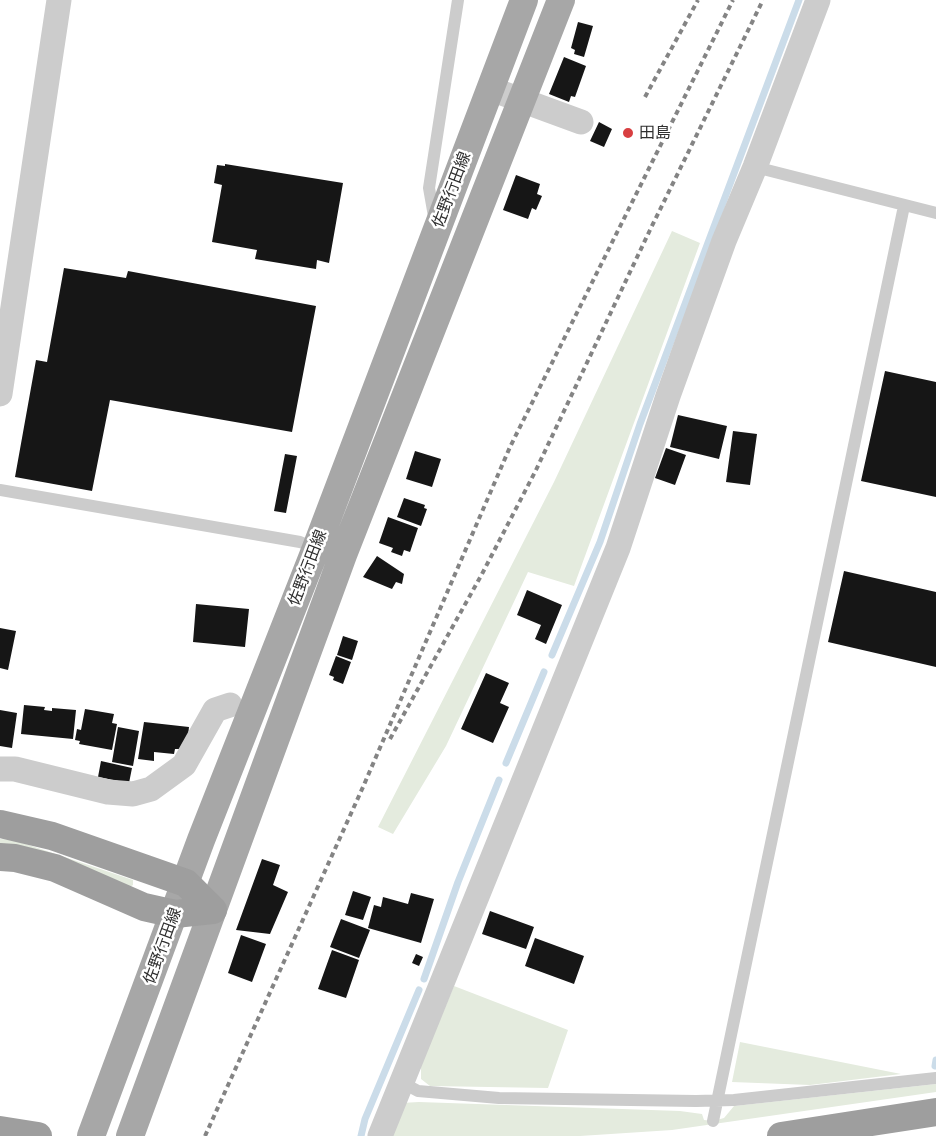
<!DOCTYPE html>
<meta charset="utf-8">
<style>
body{margin:0}
canvas{display:block;background:#fff}
</style>
<canvas width="936" height="1136"></canvas>
<script>
const g = document.querySelector('canvas').getContext('2d');
g.lineJoin = 'round';
function fill(path, color) { g.fillStyle = color; g.fill(path, 'evenodd'); }
const toPath = rows => new Path2D(rows.map(r => 'M' + r).join(''));
function strokePath(path, color, width, dash) { g.strokeStyle = color; g.lineWidth = width; g.lineCap = dash ? 'butt' : 'round'; g.setLineDash(dash || []); g.stroke(path); }
function write(font, color, halo, rows, align = 'center') {
  g.font = font + ' Karla,"Noto Sans JP",sans-serif'; g.lineWidth = 5; g.setLineDash([]); g.textBaseline = 'middle'; g.strokeStyle = halo; g.fillStyle = color; for (const [text, x, y, turn = 0] of rows) {
    g.save(); g.translate(x, y); g.rotate((+turn || 0) * Math.PI / 180); g.textAlign = isNaN(turn) ? turn : align; if (halo) g.strokeText(text, 0, 0); g.fillText(text, 0, 0); g.restore();
  }
}
fill(toPath([
 [672,231,700,243,574,586,528,572,446,746,393,834,378,827,554,482],
 [0,839,14,840,133,880,133,885,130,887,0,849],
 [454,986,568,1030,548,1088,430,1086,421,1079,421,1065],
 [740,1042,901,1074,810,1085,732,1082],
 [936,1084,936,1092,672,1130,580,1136,388,1136,401,1103,419,1102,680,1111,702,1114,704,1120,713,1121,724,1118,734,1106]
]), '#e4ebde');
strokePath(toPath([
 [552,655,600,542,640,424,799,0],
 [506,763,544,672],
 [424,979,458,882,499,780],
 [935,1066,936,1060],
 [361,1136,365,1119,419,990]
]), '#cbdce9', 7);
fill(toPath([
 [578,22,593,26,584,57,574,54,575,50,571,48],
 [564,57,586,66,575,97,571,96,569,102,549,94],
 [599,122,612,129,604,147,590,141],
 [225,164,343,183,329,263,317,260,316,269,255,259,257,250,212,242,222,185,214,183,217,165,225,166],
 [516,175,540,184,537,194,542,196,536,210,532,208,528,219,503,210],
 [64,268,126,278,128,271,316,306,292,432,110,400,92,491,15,477,36,360,47,362],
 [885,371,936,382,936,497,861,481],
 [678,415,727,426,719,459,670,447],
 [733,431,757,434,750,485,726,482],
 [666,448,686,455,675,485,655,478],
 [415,451,441,459,432,487,406,479],
 [285,454,297,456,286,513,274,511],
 [404,498,425,505,424,508,427,509,421,526,397,517],
 [388,517,418,528,410,552,404,550,402,556,391,552,393,548,379,543],
 [377,556,404,574,402,584,396,582,392,589,363,577],
 [844,571,936,592,936,667,828,642],
 [527,590,562,605,546,644,535,639,541,625,517,615],
 [196,604,249,609,245,647,193,642],
 [0,628,16,631,8,670,0,668],
 [343,636,358,641,352,660,337,655],
 [336,656,351,662,343,684,333,680,334,677,329,675],
 [486,673,509,683,500,703,509,707,493,743,461,729],
 [24,705,45,707,44,710,52,711,52,708,76,710,73,739,21,734],
 [85,709,114,714,112,723,117,724,112,750,79,744,80,741,75,740,77,729,81,730],
 [0,710,17,713,12,748,0,746],
 [144,722,189,727,187,744,182,749,175,749,174,754,154,752,154,761,138,759],
 [118,727,139,731,133,766,112,762],
 [101,761,132,768,129,783,98,777],
 [262,859,280,865,273,885,288,892,270,934,236,930],
 [353,891,371,897,363,920,345,915],
 [411,893,434,899,421,943,368,928,374,905,381,907,383,897,408,904],
 [490,911,534,927,526,949,482,934],
 [341,919,370,930,359,958,330,947],
 [241,935,266,944,252,982,228,973],
 [535,938,584,956,574,984,525,966],
 [332,950,359,960,346,998,318,989],
 [416,954,423,957,419,966,412,963]
]), '#161616');
strokePath(toPath([
 [755,167,936,213],
 [435,222,429,188,458,0],
 [0,490,300,542,318,549],
 [403,1083,418,1091,499,1098,696,1101,734,1100,936,1078],
 [713,1121,904,206]
]), '#ccc', 12);
strokePath(toPath([
 [491,89,581,122],
 [0,394,59,0],
 [0,769,15,769,108,792,133,794,151,789,184,765,215,710,230,705],
 [380,1136,618,548,668,396,724,241,755,167,818,0]
]), '#ccc', 25);
strokePath(toPath([
 [91,1136,201,840,316,548,524,0],
 [130,1136,343,555,561,0]
]), '#a7a7a7', 28);
strokePath(toPath([
 [0,824,52,836,186,883,213,910],
 [0,857,15,858,55,868,144,907,175,914,213,910],
 [0,1130,38,1136],
 [781,1136,936,1112]
]), '#9e9e9e', 28);
strokePath(toPath([
 [645,97,698,0],
 [390,739,482,574,536,470,650,230,763,0],
 [205,1136,363,787,510,447,733,0]
]), '#848484', 4, [5, 4]);
for (const [x, y, r, color] of [
 [628,133,6,"#d83f41"]
]) { const dot = new Path2D(); dot.arc(x, y, r, 0, 2 * Math.PI); g.fillStyle = color; g.fill(dot); strokePath(dot, '#fff', 2); }
write('16px', '#2f2f2f', '#fff', [
 ["田島",639,133]
], 'left');
write('16px', '#2f2f2f', '#fff', [
 ["佐野行田線",452,190,-69],
 ["佐野行田線",308,568,-69],
 ["佐野行田線",163,946,-70]
]);
</script>
